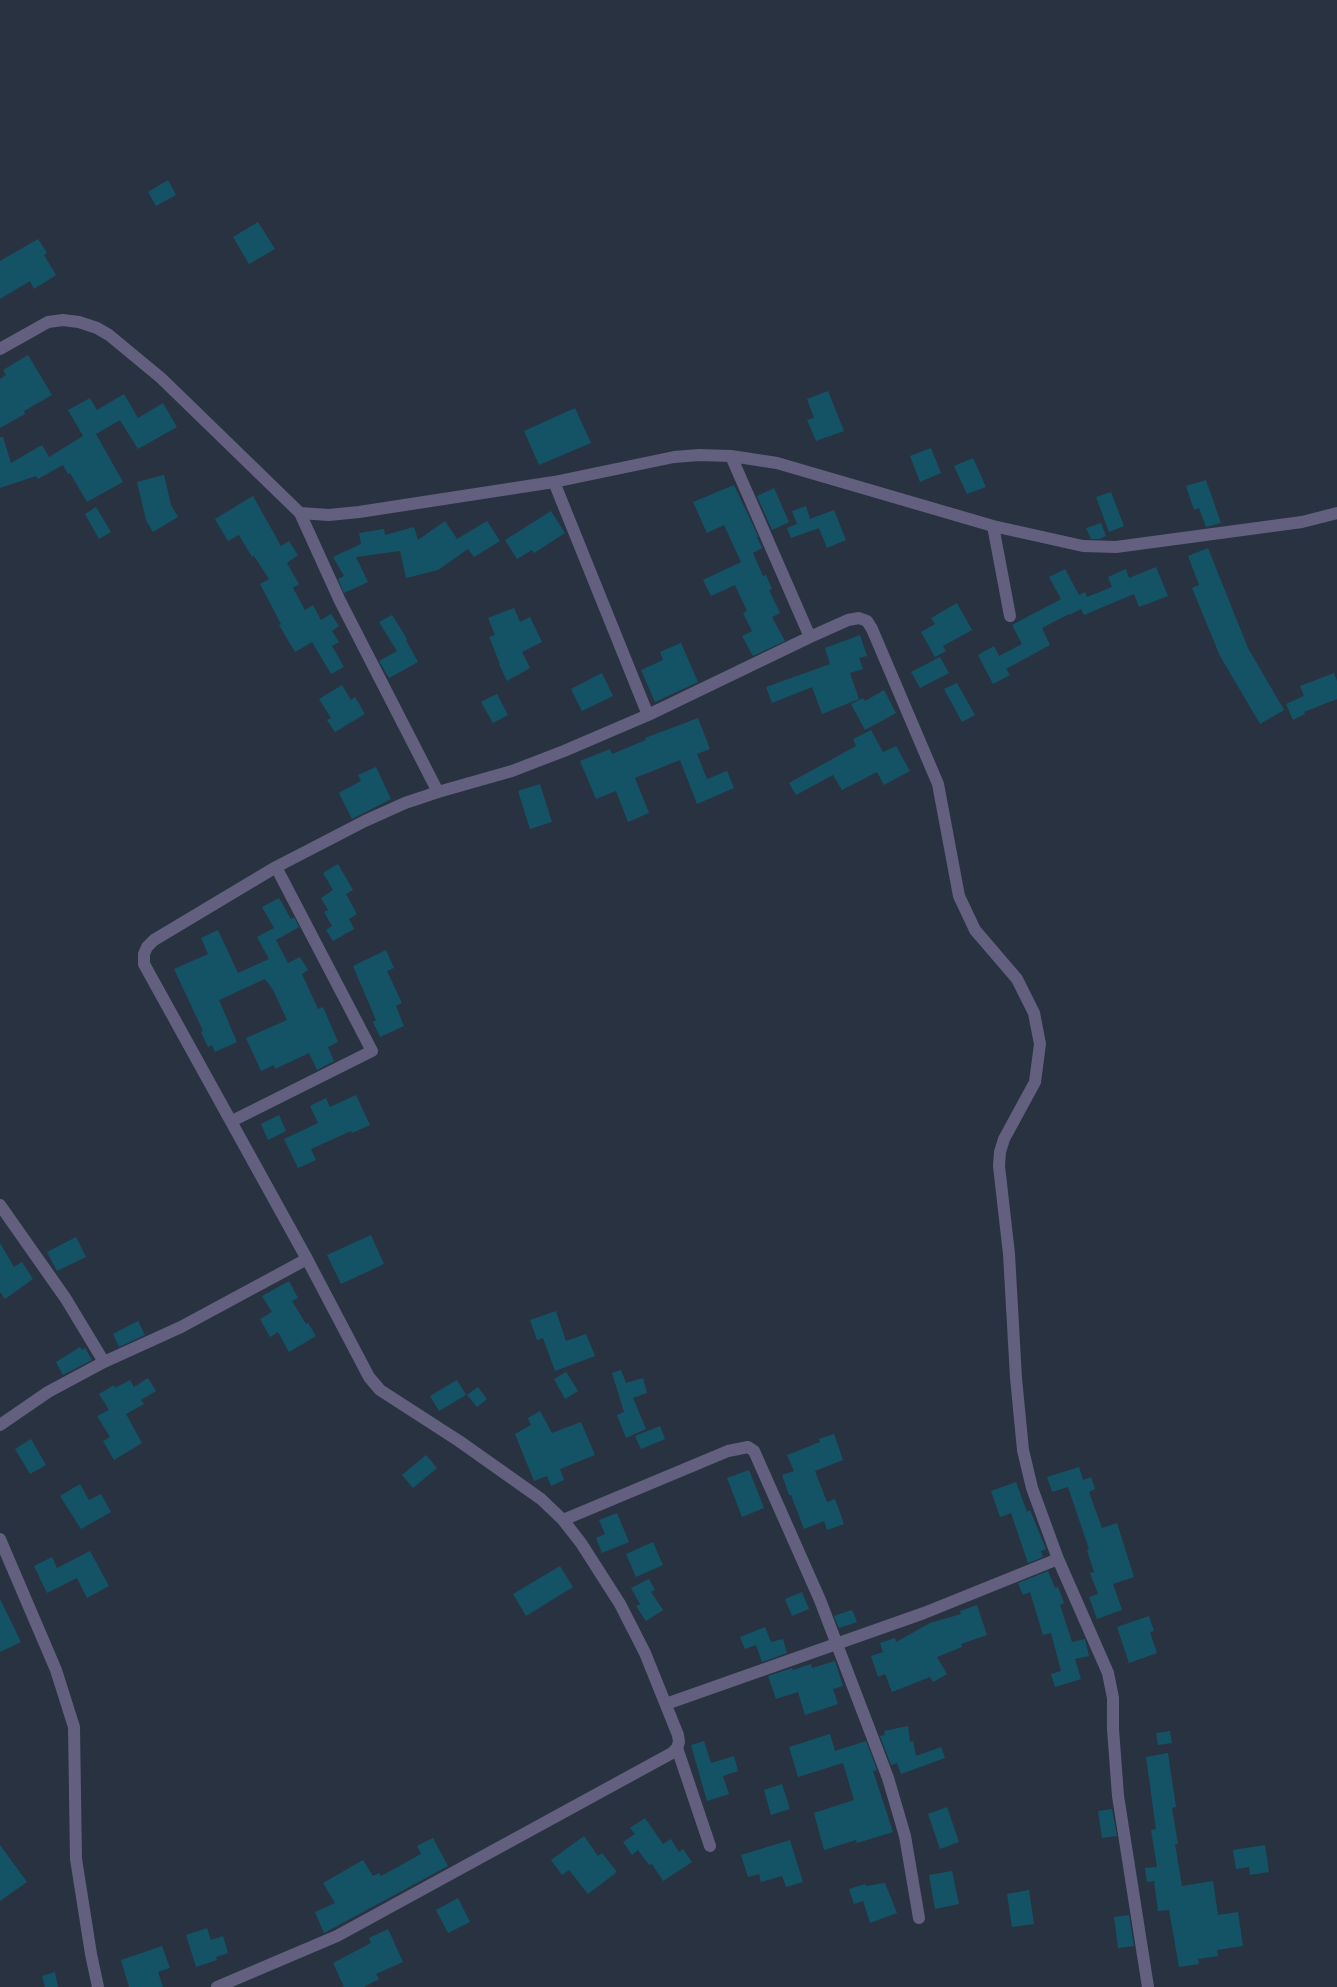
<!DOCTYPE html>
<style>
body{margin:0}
canvas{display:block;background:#283241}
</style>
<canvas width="1337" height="1987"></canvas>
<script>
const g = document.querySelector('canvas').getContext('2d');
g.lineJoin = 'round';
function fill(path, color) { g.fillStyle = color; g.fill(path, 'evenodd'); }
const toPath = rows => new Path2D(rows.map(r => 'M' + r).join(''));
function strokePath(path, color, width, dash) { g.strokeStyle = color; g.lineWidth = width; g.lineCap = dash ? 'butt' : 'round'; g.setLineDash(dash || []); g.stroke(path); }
fill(toPath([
 [168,180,176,195,156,206,148,192],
 [258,222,275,249,249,264,233,237],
 [38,239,47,253,44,255,56,275,34,289,30,281,0,299,0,261],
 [28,355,52,395,24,411,25,414,0,428,0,379,6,375,3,370],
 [828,391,844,431,816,441,807,420,814,418,807,399],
 [124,394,138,418,163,403,177,427,138,449,120,420,96,434,123,482,87,502,70,473,68,474,63,465,38,479,36,476,0,488,0,437,3,437,11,463,42,445,49,457,83,436,68,410,90,398,97,410],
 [575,408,591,443,539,465,524,431],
 [931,448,941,473,920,482,910,456],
 [973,458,986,487,967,494,954,466],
 [164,475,171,505,178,517,153,532,146,520,137,482],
 [1206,480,1221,523,1206,527,1199,508,1194,510,1186,486],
 [734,485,758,536,757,537,762,548,753,553,763,576,766,575,772,589,769,590,780,613,772,617,785,641,753,656,742,636,752,631,743,613,747,611,735,585,711,596,703,580,741,562,724,525,707,533,693,502],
 [774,488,789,522,772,530,757,496],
 [1111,492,1124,526,1109,532,1096,497],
 [253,496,281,546,289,541,298,555,287,563,299,584,293,588,305,610,313,605,321,620,331,614,339,626,332,631,339,642,332,646,344,667,331,674,312,642,295,652,279,625,281,624,260,584,269,579,254,556,252,557,239,535,228,541,215,519],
 [806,506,810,519,834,510,846,540,827,548,819,528,791,538,787,528,797,524,792,511],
 [96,507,111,532,99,539,85,514],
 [551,511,565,533,534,553,532,550,517,559,505,540],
 [445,521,457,539,487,521,500,541,474,557,468,549,438,570,406,578,400,551,356,557,368,582,344,593,338,579,344,576,333,557,361,544,359,533,384,529,385,535,414,527,418,540],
 [1101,523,1106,536,1099,539,1091,539,1086,528],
 [1208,548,1248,648,1284,710,1260,724,1220,656,1192,588,1199,585,1188,556],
 [1156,567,1168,596,1139,607,1134,594,1084,615,1081,609,1069,615,1069,614,1042,628,1050,645,1006,669,1010,675,993,684,978,655,994,646,999,656,1022,644,1012,625,1061,599,1049,577,1065,569,1079,595,1085,592,1087,597,1112,587,1108,577,1126,569,1129,578],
 [957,603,972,630,943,646,946,651,935,657,921,632,935,624,931,618],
 [514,608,520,622,530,617,542,642,522,652,530,668,507,681,499,664,500,664,489,637,495,635,488,618],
 [392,615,407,639,406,640,418,662,389,678,379,661,397,651,379,622],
 [860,635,867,656,859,658,863,669,850,673,859,699,822,714,812,687,772,703,766,687,830,664,825,648],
 [681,643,698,682,655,702,641,670,663,660,660,652],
 [940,657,949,673,920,688,911,672],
 [602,673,613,696,582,711,571,689],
 [1334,673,1337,681,1337,699,1304,712,1305,714,1293,720,1286,704,1304,696,1300,686],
 [957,683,975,715,962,722,944,689],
 [342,685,351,700,355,697,365,714,335,732,327,720,331,718,319,699],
 [884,690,896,713,865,730,851,704,863,698,865,701],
 [497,694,508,715,493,723,481,702],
 [698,718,710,749,697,754,707,779,727,771,734,788,697,804,680,760,635,778,649,813,628,822,616,791,596,799,580,761,610,749,612,754,646,740,645,738],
 [871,730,883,752,896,746,910,771,884,785,877,772,842,790,833,775,796,795,789,783,856,746,853,739],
 [376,767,391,799,352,819,339,793,361,781,358,775],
 [540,784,552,822,530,829,518,791],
 [338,864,353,890,346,894,357,914,349,919,354,929,333,941,326,930,332,926,324,912,328,910,321,898,333,890,323,873],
 [279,898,291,919,294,917,299,927,276,940,288,963,300,957,308,970,302,974,318,1009,323,1007,338,1042,328,1047,334,1061,317,1070,309,1053,275,1069,274,1065,261,1071,246,1038,287,1020,273,990,265,979,219,1000,237,1042,215,1052,212,1045,208,1047,201,1032,203,1031,174,969,208,954,201,938,218,930,238,973,269,959,257,937,274,928,262,907],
 [386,950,394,968,387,971,402,1003,396,1006,404,1026,380,1037,373,1022,376,1020,353,966],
 [356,1095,370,1125,352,1133,351,1131,311,1149,316,1160,298,1168,284,1139,318,1123,310,1106,326,1098,330,1107],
 [279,1115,286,1131,268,1140,261,1124],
 [371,1235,384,1264,341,1284,327,1255],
 [76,1237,86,1257,57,1271,47,1252],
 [0,1243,14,1267,22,1262,33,1279,5,1299,0,1292],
 [289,1281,298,1298,292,1301,306,1324,308,1323,316,1336,289,1352,278,1332,270,1337,260,1319,272,1312,262,1296],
 [556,1311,566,1341,586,1334,595,1356,555,1371,543,1338,537,1340,530,1320],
 [138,1321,145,1335,119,1347,113,1334],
 [80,1347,82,1350,85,1348,92,1360,63,1375,56,1362],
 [621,1370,626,1383,643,1378,647,1393,633,1398,646,1429,626,1438,617,1415,624,1412,612,1373],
 [566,1372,578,1391,565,1399,554,1379],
 [148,1378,156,1391,141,1400,144,1404,126,1414,142,1443,114,1460,103,1441,110,1437,97,1416,109,1410,99,1394,114,1385,115,1388,130,1380,134,1387],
 [457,1380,466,1395,439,1411,430,1396],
 [478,1387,487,1399,477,1407,467,1395],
 [540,1411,552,1433,581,1422,595,1455,560,1469,564,1480,551,1486,547,1476,534,1481,515,1434,531,1425,528,1418],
 [660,1426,665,1439,641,1449,635,1436],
 [834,1434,843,1460,815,1471,827,1502,835,1499,844,1524,827,1530,824,1521,804,1529,791,1495,789,1495,782,1475,794,1471,787,1455,820,1442,819,1439],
 [31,1439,46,1465,30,1474,15,1449],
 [426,1455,437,1468,413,1488,402,1475],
 [1079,1467,1083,1480,1091,1477,1095,1489,1089,1492,1102,1528,1117,1523,1134,1577,1113,1584,1122,1610,1097,1619,1089,1597,1098,1594,1090,1573,1094,1572,1087,1550,1089,1549,1068,1487,1052,1492,1047,1477],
 [749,1470,764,1508,742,1517,727,1478],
 [1016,1482,1027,1512,1030,1510,1046,1549,1041,1551,1043,1557,1028,1563,1011,1513,1000,1517,991,1491],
 [80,1484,89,1500,101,1494,111,1512,81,1529,60,1496],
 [617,1513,629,1542,602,1553,596,1538,605,1534,599,1520],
 [653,1542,663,1565,636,1577,626,1554],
 [90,1551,109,1586,87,1598,77,1578,47,1593,34,1566,52,1557,57,1568],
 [560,1566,573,1587,526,1616,513,1594],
 [1048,1571,1055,1588,1058,1587,1064,1603,1060,1605,1072,1642,1085,1639,1089,1656,1075,1659,1081,1679,1055,1687,1051,1674,1061,1671,1051,1633,1043,1635,1030,1592,1023,1595,1018,1583],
 [649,1579,655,1590,651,1592,663,1610,646,1621,636,1606,640,1604,631,1588],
 [802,1592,809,1609,792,1616,785,1599],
 [0,1599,21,1642,0,1652],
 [977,1605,987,1635,961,1644,962,1647,937,1657,947,1674,933,1682,930,1677,892,1692,885,1674,878,1677,871,1656,883,1652,880,1643,895,1638,896,1642,930,1623,961,1614,960,1611],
 [852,1610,857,1622,839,1628,834,1616],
 [1149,1616,1154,1631,1150,1632,1157,1653,1129,1663,1117,1627],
 [765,1627,771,1642,783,1639,787,1653,762,1662,756,1645,745,1649,740,1637],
 [835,1661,843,1686,833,1689,838,1704,805,1715,798,1692,776,1699,768,1676,792,1668,793,1670,811,1664,812,1668],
 [908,1726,910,1742,913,1741,916,1756,941,1747,945,1758,901,1774,897,1763,891,1765,880,1736,885,1735,884,1731],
 [1170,1731,1172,1743,1158,1745,1156,1733],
 [830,1734,835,1751,866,1741,877,1770,873,1771,893,1832,857,1843,856,1840,824,1850,814,1813,854,1800,843,1763,798,1777,789,1747],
 [704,1741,711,1763,734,1756,738,1771,723,1776,729,1794,707,1801,691,1745],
 [1168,1753,1176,1807,1172,1808,1178,1844,1175,1844,1182,1886,1213,1881,1218,1915,1238,1912,1243,1946,1217,1950,1218,1956,1198,1959,1199,1964,1179,1967,1169,1910,1158,1911,1154,1881,1147,1882,1145,1868,1157,1867,1151,1830,1156,1829,1146,1757],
 [782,1784,790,1809,771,1815,764,1790],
 [947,1807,959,1842,940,1849,928,1814],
 [1112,1809,1117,1836,1102,1838,1098,1811],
 [645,1818,663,1844,671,1839,679,1852,683,1849,692,1862,663,1881,652,1864,649,1865,638,1850,632,1855,623,1842,635,1834,630,1828],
 [584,1836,598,1856,602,1853,617,1872,588,1894,569,1870,562,1875,551,1860],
 [433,1838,448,1866,324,1933,315,1912,335,1903,323,1883,363,1860,373,1876,379,1873,381,1876,421,1854,417,1846],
 [790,1840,803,1882,786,1887,782,1876,761,1882,759,1874,748,1877,741,1855],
 [0,1845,27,1882,0,1901],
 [1265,1845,1269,1872,1250,1875,1249,1867,1236,1869,1233,1850],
 [952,1871,959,1904,935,1909,929,1875],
 [885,1883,897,1913,870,1923,863,1901,854,1904,849,1889,865,1884,866,1886],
 [1029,1890,1034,1924,1012,1927,1007,1894],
 [458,1898,470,1922,448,1933,436,1910],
 [1129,1915,1134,1946,1118,1948,1114,1917],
 [207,1928,211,1940,223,1936,228,1953,216,1957,217,1960,196,1967,186,1935],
 [388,1929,403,1962,376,1974,379,1979,364,1987,344,1987,333,1963,371,1943,369,1938],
 [162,1946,170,1968,158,1972,163,1987,129,1987,121,1960],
 [55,1972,58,1987,45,1987,42,1976]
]), '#145365');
strokePath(toPath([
 [0,349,48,322,63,320,79,322,97,328,109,335,161,378,300,513,329,515,359,512,554,482,674,457,699,455,731,456,777,463,993,526,1083,546,1116,547,1302,522,1337,513],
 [554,482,648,715],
 [300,513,340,601,438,792],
 [993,526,1010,616],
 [810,637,848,620,859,618,867,621,872,629,938,784,959,896,975,930,1017,979,1034,1013,1040,1044,1035,1082,1004,1139,1000,1152,999,1166,1009,1254,1016,1378,1023,1450,1032,1488,1058,1559,1108,1673,1113,1698,1113,1729,1118,1796,1148,1987],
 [232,1121,372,1051,276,867],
 [0,1205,66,1299,104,1362,48,1392,0,1425],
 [104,1362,181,1327,307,1259,144,964,144,954,147,947,154,940,276,867,365,821,405,803,438,792,512,771,564,751,648,715,810,637,731,456],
 [563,1520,728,1451,748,1447,754,1451,820,1600,888,1778,905,1836,919,1918],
 [0,1539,56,1670,74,1727,76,1859,91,1954,98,1987],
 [666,1704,924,1613,1058,1559],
 [677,1748,710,1846],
 [217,1987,337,1936,672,1753,677,1748,679,1742,678,1735,645,1653,620,1604,581,1543,563,1520,541,1499,459,1441,380,1390,369,1377,307,1259]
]), '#635f7f', 12);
</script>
